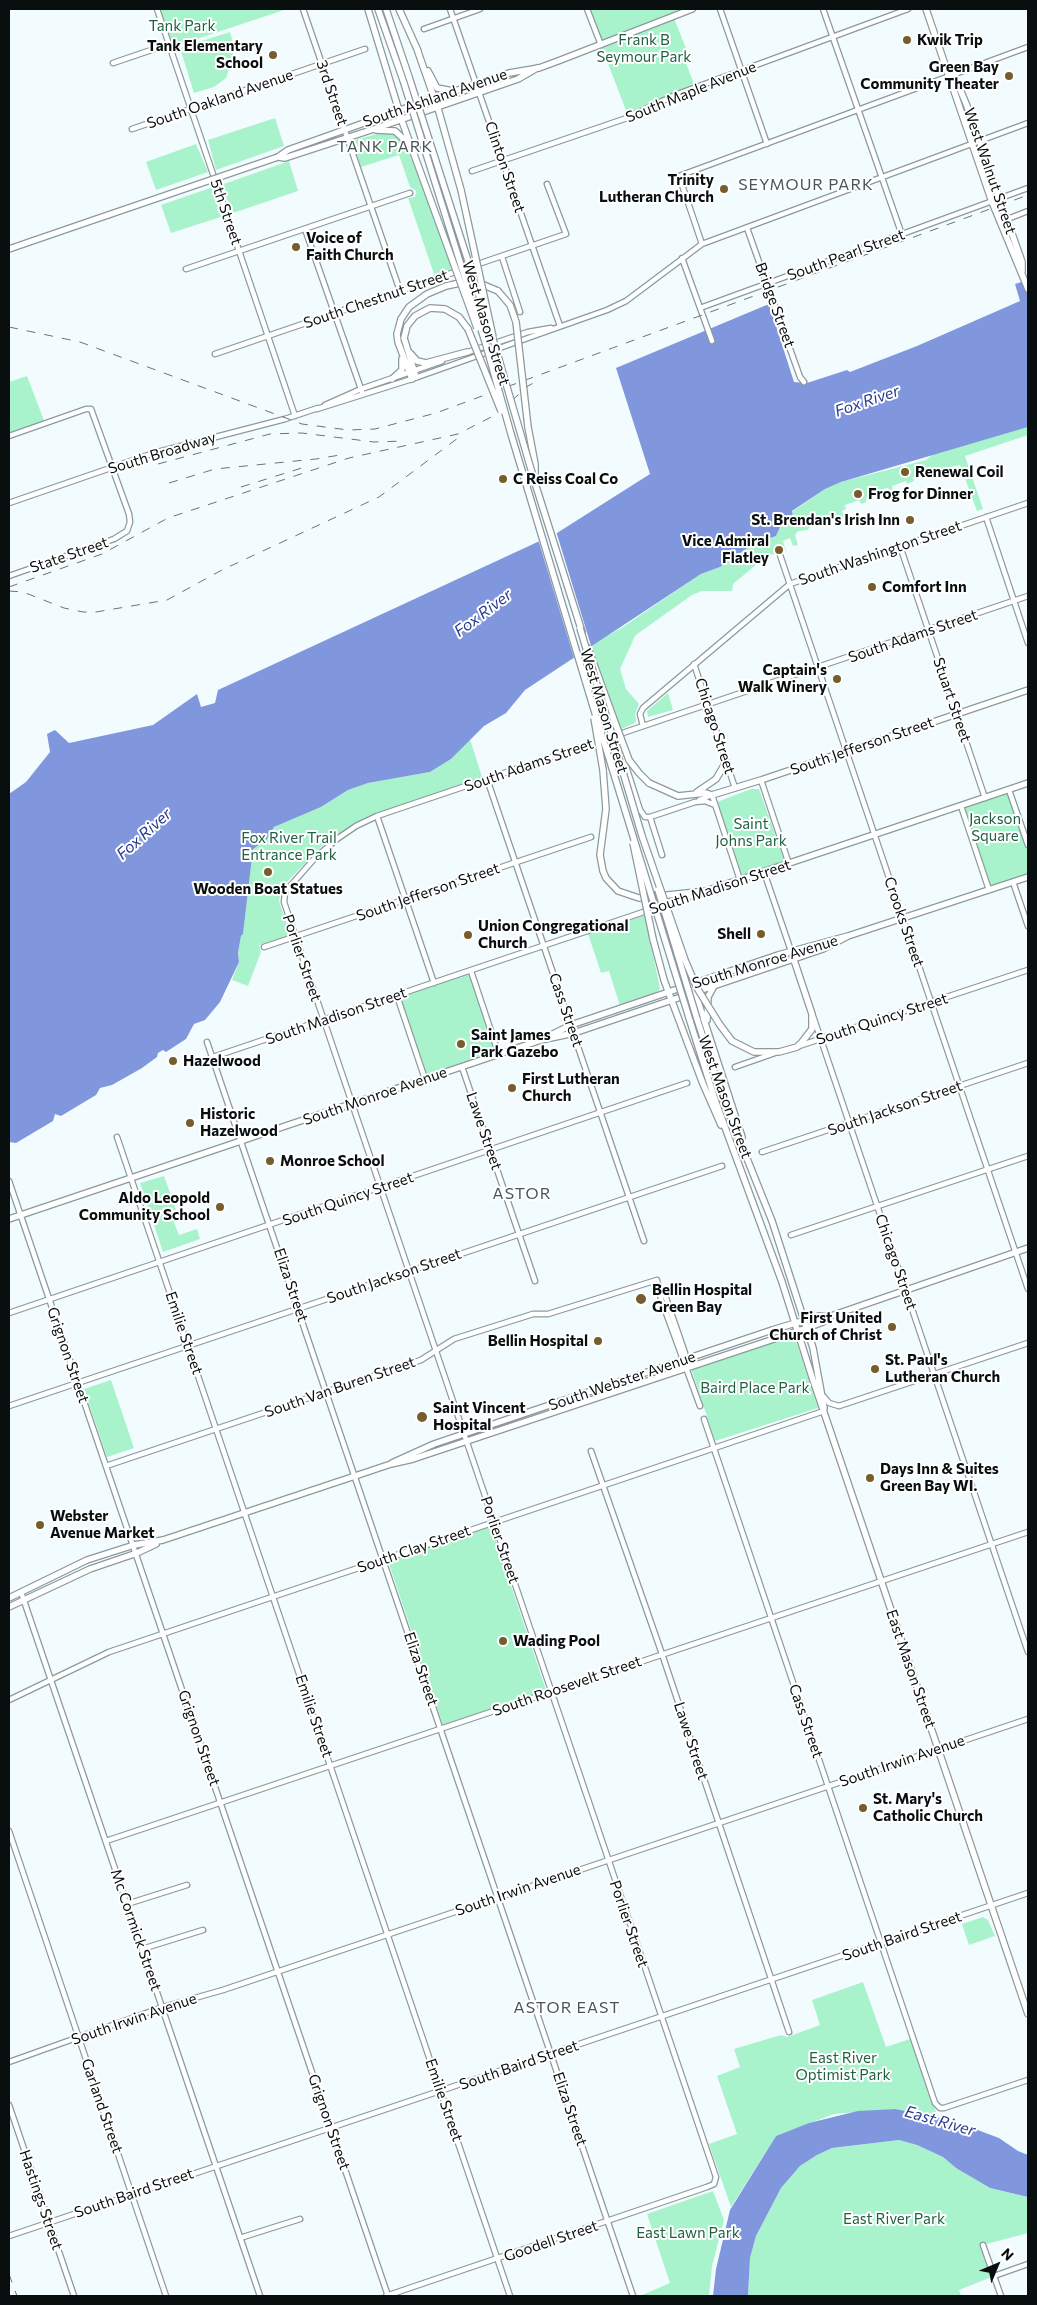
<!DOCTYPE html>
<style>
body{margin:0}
#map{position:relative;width:1037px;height:2305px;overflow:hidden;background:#f2fcfe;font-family:Commissioner,sans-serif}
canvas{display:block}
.frame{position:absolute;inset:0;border:10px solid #090e0f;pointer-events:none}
.north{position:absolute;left:972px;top:2240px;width:50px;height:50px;-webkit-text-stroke:4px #fff;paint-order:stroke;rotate:45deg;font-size:14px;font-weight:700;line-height:20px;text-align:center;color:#090e0f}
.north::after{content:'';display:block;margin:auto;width:18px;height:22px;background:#090e0f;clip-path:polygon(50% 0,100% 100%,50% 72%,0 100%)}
</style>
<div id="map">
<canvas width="1037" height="2305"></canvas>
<div class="frame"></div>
<div class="north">N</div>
</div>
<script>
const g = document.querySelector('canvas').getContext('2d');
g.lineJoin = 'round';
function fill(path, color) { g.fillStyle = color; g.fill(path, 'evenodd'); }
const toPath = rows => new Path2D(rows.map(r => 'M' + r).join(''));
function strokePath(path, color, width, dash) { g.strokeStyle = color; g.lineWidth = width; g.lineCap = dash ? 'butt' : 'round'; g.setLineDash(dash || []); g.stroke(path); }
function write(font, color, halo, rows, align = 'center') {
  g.font = font + ' Commissioner,sans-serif'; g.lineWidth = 4; g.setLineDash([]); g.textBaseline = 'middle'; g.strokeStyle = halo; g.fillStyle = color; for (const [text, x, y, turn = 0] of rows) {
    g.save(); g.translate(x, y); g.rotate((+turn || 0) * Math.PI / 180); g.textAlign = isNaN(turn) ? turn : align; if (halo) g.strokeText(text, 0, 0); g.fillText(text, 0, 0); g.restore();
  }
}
fill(toPath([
 [157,9,287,9,170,48],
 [587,9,681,9,672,13,687,51,682,53,696,89,627,113],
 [230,32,234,47,232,61,226,78,214,87,194,93,180,48],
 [275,118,284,146,216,170,208,140],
 [380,133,395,133,406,146,420,179,453,269,435,276,434,274,408,198,415,197,416,191,410,187,399,155,361,167,354,146,355,140],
 [196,144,208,172,156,190,146,162],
 [289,161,298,191,233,213,221,185],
 [213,187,221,217,171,233,161,205],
 [27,376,45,423,9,436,9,382],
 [1028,427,1028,435,965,456,983,509,977,511,960,465,944,468,931,476,930,472,913,477,914,481,907,484,906,481,892,486,893,489,889,491,888,488,879,490,880,494,875,496,874,492,867,495,866,502,861,504,859,500,845,505,846,509,842,511,844,518,827,520,809,528,808,530,798,531,795,535,798,545,793,546,790,538,783,541,786,551,771,555,769,554,733,584,732,591,702,591,692,595,640,632,635,636,620,669,626,689,639,704,635,714,636,720,635,723,621,729,591,646,593,644,623,627,701,574,720,567,753,544,776,536,781,525,793,518,792,512,825,489,841,482,926,460,933,454],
 [668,693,673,710,648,717,647,711],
 [470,739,482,777,374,814,336,835,321,847,282,887,279,901,290,934,283,938,259,945,261,952,248,986,232,980,239,962,238,953,241,936,243,934,253,849,245,823,267,839,274,827,321,807,348,790,368,783,430,772,451,759],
 [751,789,759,789,785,862,742,875,717,802],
 [1009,790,1028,845,1028,877,989,890,961,806],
 [645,915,660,989,656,993,620,1006,609,971,601,973,588,934],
 [471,971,499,1055,425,1079,397,996],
 [164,1176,178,1215,172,1217,179,1235,197,1229,200,1239,163,1252,140,1183],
 [794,1335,818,1408,715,1441,691,1368],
 [111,1380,134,1448,107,1457,84,1389],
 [491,1526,546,1690,443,1725,388,1561],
 [983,1917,988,1920,995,1936,969,1945,962,1924],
 [863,1982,886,2047,910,2039,938,2117,895,2109,834,2114,776,2136,731,2207,709,2144,737,2134,717,2076,740,2067,734,2049,781,2035,787,2037,820,2025,812,2000],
 [899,2140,917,2145,943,2157,956,2168,990,2188,1028,2197,1028,2233,983,2245,994,2276,959,2290,961,2296,748,2296,750,2258,756,2236,781,2188,800,2166,817,2155,832,2148],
 [713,2191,724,2220,712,2266,709,2296,640,2296,670,2283,647,2214]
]), '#a9f3cc');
fill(toPath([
 [1028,280,1028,427,841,482,825,489,792,511,793,518,781,525,776,536,753,544,720,567,701,574,525,690,506,713,484,726,451,759,430,772,368,783,348,790,321,807,274,827,267,839,253,849,243,934,241,936,238,953,239,962,220,1002,205,1020,194,1024,186,1039,166,1052,163,1050,158,1053,157,1057,142,1068,112,1085,100,1088,96,1095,61,1116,55,1114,53,1121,16,1143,9,1142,9,794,26,782,50,752,47,734,55,730,69,743,153,725,197,694,201,707,215,703,218,690,557,533,650,474,616,368,769,304,794,382,807,383,847,370,850,372,917,346,1020,301,1015,284],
 [895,2109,933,2116,967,2126,999,2138,1018,2151,1028,2155,1028,2197,990,2188,956,2168,943,2157,917,2145,899,2140,832,2148,817,2155,800,2166,781,2188,756,2236,750,2258,748,2296,713,2296,716,2269,730,2210,776,2136,809,2123,858,2111]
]), '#8097de');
fill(toPath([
 [556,531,592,649,575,661,538,539]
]), '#f2fcfe');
const minor = toPath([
 [157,9,295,416],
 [303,9,400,291],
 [450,9,560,326],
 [587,9,601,45],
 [720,9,767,144],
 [823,9,902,235],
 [424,29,480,9],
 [113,63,169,44],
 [132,129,365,49],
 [472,171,627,118,675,95,908,9],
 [1000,222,1028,211],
 [747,228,800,377,804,382],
 [305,229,362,392],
 [702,244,679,176,1028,47],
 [502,257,520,312],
 [682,258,712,341],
 [186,269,410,193],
 [700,308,1028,188],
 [465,353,528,332,551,328],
 [215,354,566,234,547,184],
 [325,405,361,389,442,361],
 [317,409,412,379,607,310,626,301,702,244,1028,123],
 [9,436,86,409,91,409,129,514,130,522,127,531,114,539,9,576],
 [9,503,154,453,285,419,318,408],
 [986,517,1028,643],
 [900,546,985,798],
 [780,555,1028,1289],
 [694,664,735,788],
 [643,726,640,714,643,708,790,584,1028,503],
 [616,735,640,810,645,817,650,817,695,802,705,801,715,805],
 [487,779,644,1241],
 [761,780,789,864],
 [1009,790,1028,845],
 [699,800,712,795,740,880],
 [961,806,989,890],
 [377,816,434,983],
 [650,817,662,855],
 [764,872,791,951],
 [1013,882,1028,926],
 [264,947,591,837],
 [471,971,499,1055],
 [397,996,425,1079],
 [813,1016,1028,1652],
 [207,1042,633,2296],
 [799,1046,1028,970],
 [213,1057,697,894],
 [462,1067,535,1281],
 [735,1067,775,1053],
 [117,1137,510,2296],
 [762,1152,1028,1063],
 [9,1181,388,2296],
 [791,1235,1028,1156],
 [658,1284,666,1298,685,1353,685,1360],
 [9,1313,687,1083],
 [824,1397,829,1403,839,1406,1028,1343],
 [9,1406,722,1166],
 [704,1419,935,2103,940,2108,944,2108,1028,2080],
 [591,1451,662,1654,789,2032],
 [106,1466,421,1360,454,1339,533,1314,548,1314,657,1280,661,1299,700,1406],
 [21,1592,260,2296],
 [9,1700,109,1652,824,1411],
 [9,1831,166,2296],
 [106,1841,1028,1532],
 [127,1904,187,1885],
 [142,1949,203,1930],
 [9,2062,163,2007,223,1990,1028,1719],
 [9,2105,74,2296],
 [9,2236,1028,1893],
 [240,2238,300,2219],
 [983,2245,1001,2296],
 [994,2276,1028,2264],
 [386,2296,707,2187,714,2184,716,2177,298,944,284,902,285,892,314,859,337,839,356,826,377,816,1028,596]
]);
const major = toPath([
 [368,9,403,124,431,201],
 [378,9,403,80],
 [386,9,409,77],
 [399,9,418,51],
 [926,9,992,202,1028,289],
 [417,49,439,112,461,190],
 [428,71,437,88,453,91],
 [950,75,957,82,967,106,1022,262,1022,271],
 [376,130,395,131,407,142],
 [278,157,288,150,434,98,509,73,539,68,558,61,692,9],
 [278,157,285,158,377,128,518,79,537,68],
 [9,249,108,215],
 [410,353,417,361,426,363,467,352],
 [416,377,404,338,407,326,415,316,430,308,445,309,459,317,468,329],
 [392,379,402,370,402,359],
 [412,379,398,342,397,334,401,319,409,307,427,294,446,286,460,283,479,283,498,291],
 [528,427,535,464,535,483,582,632],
 [511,434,592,703],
 [588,648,613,717],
 [603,770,606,809,600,855,603,871,606,878,618,891,639,898,706,891,1028,783],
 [649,783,678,796,706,793,712,795,761,780,1028,690],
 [697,792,716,779,726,762],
 [653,939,664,980,703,1084,721,1125],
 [694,989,742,1137],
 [697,1019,722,1096,772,1221,813,1348,824,1408],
 [707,1020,708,997,714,986],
 [690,1021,715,1100,782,1282,812,1377,1028,2014],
 [720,1025,732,1041,754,1052,779,1052,797,1047,802,1042,812,1029,812,1014,793,957],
 [545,1038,571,1025,778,955,848,936,1028,877],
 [9,1219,541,1040,574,1033,672,1000,823,949,848,936],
 [392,1463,434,1444,772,1330,819,1316,828,1317],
 [9,1598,87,1560,134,1545,163,1540,391,1464,413,1459,807,1328,823,1322,828,1317,1028,1248],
 [9,1607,90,1569,137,1553,156,1544]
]);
strokePath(minor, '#8b9a9e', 7);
strokePath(major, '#8b9a9e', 8);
strokePath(minor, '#fff', 4.5);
strokePath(major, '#fff', 5.5);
strokePath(toPath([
 [9,327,80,342,302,424,348,430,375,429,436,413,1028,195],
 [158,464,270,434,302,433,374,442,404,441],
 [169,483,215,469,316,459,346,454],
 [241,487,305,467],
 [9,587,102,554,168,518,349,458,458,434,497,414,528,386,539,380],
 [9,591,23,592,64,608,83,612,96,612,167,600,222,570,379,497,458,438],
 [9,2274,17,2296]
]), '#6b7274', 1, [9, 9]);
const majorBridge = toPath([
 [409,77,493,339,535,483],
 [403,80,486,345,511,434],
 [461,190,493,337],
 [431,201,477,328],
 [108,215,278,157],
 [498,291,510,305,516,322,528,427],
 [468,329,501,411],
 [580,628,642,836,685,960,697,988,720,1025],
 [592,703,690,1021],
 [613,717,629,760,639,773,649,783],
 [594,718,603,770],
 [633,843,653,939],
 [658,890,697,1019]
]);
strokePath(majorBridge, '#8b9a9e', 8, []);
strokePath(majorBridge, '#fff', 5.5);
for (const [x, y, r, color] of [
 [907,40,5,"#775c2e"],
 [273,55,5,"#775c2e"],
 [1009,76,5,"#775c2e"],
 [724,189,5,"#775c2e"],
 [296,247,5,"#775c2e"],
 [905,472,5,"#775c2e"],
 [503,479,5,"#775c2e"],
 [858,494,5,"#775c2e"],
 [910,520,5,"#775c2e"],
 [779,550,5,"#775c2e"],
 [872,587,5,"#775c2e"],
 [837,679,5,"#775c2e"],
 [268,872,5,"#775c2e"],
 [761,934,5,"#775c2e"],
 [468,935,5,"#775c2e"],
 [461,1044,5,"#775c2e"],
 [173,1061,5,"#775c2e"],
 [512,1088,5,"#775c2e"],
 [190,1123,5,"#775c2e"],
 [270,1161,5,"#775c2e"],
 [220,1207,5,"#775c2e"],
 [641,1299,6,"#775c2e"],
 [892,1327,5,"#775c2e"],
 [598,1341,5,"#775c2e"],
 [875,1369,5,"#775c2e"],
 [422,1417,6,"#775c2e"],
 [870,1478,5,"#775c2e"],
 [40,1525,5,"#775c2e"],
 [503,1641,5,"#775c2e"],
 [863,1808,5,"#775c2e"]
]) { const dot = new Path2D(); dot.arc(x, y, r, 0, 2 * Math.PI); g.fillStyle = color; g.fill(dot); strokePath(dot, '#fff', 2); }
write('15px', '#206144', '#fff', [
 ["Tank Park",182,26],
 ["Frank B",644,40],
 ["Seymour Park",644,57],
 ["Jackson",995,819],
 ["Square",995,836],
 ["Saint",751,824],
 ["Johns Park",751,841],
 ["Fox River Trail",289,838],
 ["Entrance Park",289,855],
 ["Baird Place Park",755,1388],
 ["East River",843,2058],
 ["Optimist Park",843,2075],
 ["East River Park",894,2219],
 ["East Lawn Park",688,2233]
]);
write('bold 15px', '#090e0f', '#fff', [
 ["Kwik Trip",917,40],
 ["Tank Elementary",263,46,"right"],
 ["School",263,63,"right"],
 ["Green Bay",999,67,"right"],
 ["Community Theater",999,84,"right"],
 ["Trinity",714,180,"right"],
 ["Lutheran Church",714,197,"right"],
 ["Voice of",306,238],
 ["Faith Church",306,255],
 ["Renewal Coil",915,472],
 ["C Reiss Coal Co",513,479],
 ["Frog for Dinner",868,494],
 ["St. Brendan's Irish Inn",900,520,"right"],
 ["Vice Admiral",769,541,"right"],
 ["Flatley",769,558,"right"],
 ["Comfort Inn",882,587],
 ["Captain's",827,670,"right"],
 ["Walk Winery",827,687,"right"],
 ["Wooden Boat Statues",268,889,"center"],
 ["Union Congregational",478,926],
 ["Church",478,943],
 ["Shell",751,934,"right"],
 ["Saint James",471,1035],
 ["Park Gazebo",471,1052],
 ["Hazelwood",183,1061],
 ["First Lutheran",522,1079],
 ["Church",522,1096],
 ["Historic",200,1114],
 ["Hazelwood",200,1131],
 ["Monroe School",280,1161],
 ["Aldo Leopold",210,1198,"right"],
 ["Community School",210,1215,"right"],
 ["Bellin Hospital",652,1290],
 ["Green Bay",652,1307],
 ["First United",882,1318,"right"],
 ["Church of Christ",882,1335,"right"],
 ["Bellin Hospital",588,1341,"right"],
 ["St. Paul's",885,1360],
 ["Lutheran Church",885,1377],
 ["Saint Vincent",433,1408],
 ["Hospital",433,1425],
 ["Days Inn & Suites",880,1469],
 ["Green Bay WI.",880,1486],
 ["Webster",50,1516],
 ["Avenue Market",50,1533],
 ["Wading Pool",513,1641],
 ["St. Mary's",873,1799],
 ["Catholic Church",873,1816]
], 'left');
write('15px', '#090e0f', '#fff', [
 ["South Maple Avenue",691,92,-22],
 ["3rd Street",332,93,71],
 ["South Ashland Avenue",435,98,-19],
 ["South Oakland Avenue",220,99,-19],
 ["Clinton Street",505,167,71],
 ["West Walnut Street",990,171,71],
 ["5th Street",226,212,71],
 ["South Pearl Street",846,255,-20],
 ["South Chestnut Street",376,299,-19],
 ["Bridge Street",775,305,70],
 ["West Mason Street",486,323,73],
 ["South Broadway",162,453,-17],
 ["South Washington Street",880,553,-19],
 ["State Street",69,555,-19],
 ["South Adams Street",913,636,-19],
 ["Stuart Street",952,700,71],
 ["West Mason Street",604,711,73],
 ["Chicago Street",715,726,72],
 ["South Jefferson Street",862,746,-19],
 ["South Adams Street",529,765,-19],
 ["South Madison Street",720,887,-18],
 ["South Jefferson Street",428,892,-19],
 ["Crooks Street",904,922,71],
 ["Porlier Street",302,958,71],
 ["South Monroe Avenue",765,962,-17],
 ["Cass Street",566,1010,71],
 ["South Madison Street",336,1016,-19],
 ["South Quincy Street",882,1019,-18],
 ["South Monroe Avenue",375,1096,-19],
 ["West Mason Street",725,1097,70],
 ["South Jackson Street",895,1108,-19],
 ["Lawe Street",484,1131,71],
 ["South Quincy Street",348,1199,-19],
 ["Chicago Street",896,1262,71],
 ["South Jackson Street",394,1276,-19],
 ["Eliza Street",291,1285,71],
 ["Emilie Street",184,1333,71],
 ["Grignon Street",68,1355,71],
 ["South Webster Avenue",622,1381,-19],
 ["South Van Buren Street",340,1387,-19],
 ["Porlier Street",500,1540,71],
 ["South Clay Street",414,1549,-19],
 ["Eliza Street",421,1669,71],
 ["East Mason Street",911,1669,71],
 ["South Roosevelt Street",567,1686,-19],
 ["Emilie Street",314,1716,71],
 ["Cass Street",806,1721,71],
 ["Grignon Street",199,1738,71],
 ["Lawe Street",691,1741,72],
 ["South Irwin Avenue",902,1761,-19],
 ["South Irwin Avenue",518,1890,-19],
 ["Porlier Street",629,1924,71],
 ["Mc Cormick Street",136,1930,71],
 ["South Baird Street",902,1936,-19],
 ["South Irwin Avenue",134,2019,-19],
 ["South Baird Street",519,2065,-19],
 ["Emilie Street",444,2100,71],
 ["Garland Street",102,2106,71],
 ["Eliza Street",570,2109,71],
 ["Grignon Street",329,2122,71],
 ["South Baird Street",134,2193,-19],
 ["Hastings Street",41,2200,71],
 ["Goodell Street",551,2241,-19]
]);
g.letterSpacing = '1px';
write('16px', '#485659', '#fff', [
 ["TANK PARK",385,147],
 ["SEYMOUR PARK",806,185],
 ["ASTOR",522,1194],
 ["ASTOR EAST",567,2008]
]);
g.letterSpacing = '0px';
write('italic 16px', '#2b3c8f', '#fff', [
 ["Fox River",867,401,-19],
 ["Fox River",483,613,-37],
 ["Fox River",144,834,-42],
 ["East River",940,2121,16]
]);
</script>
